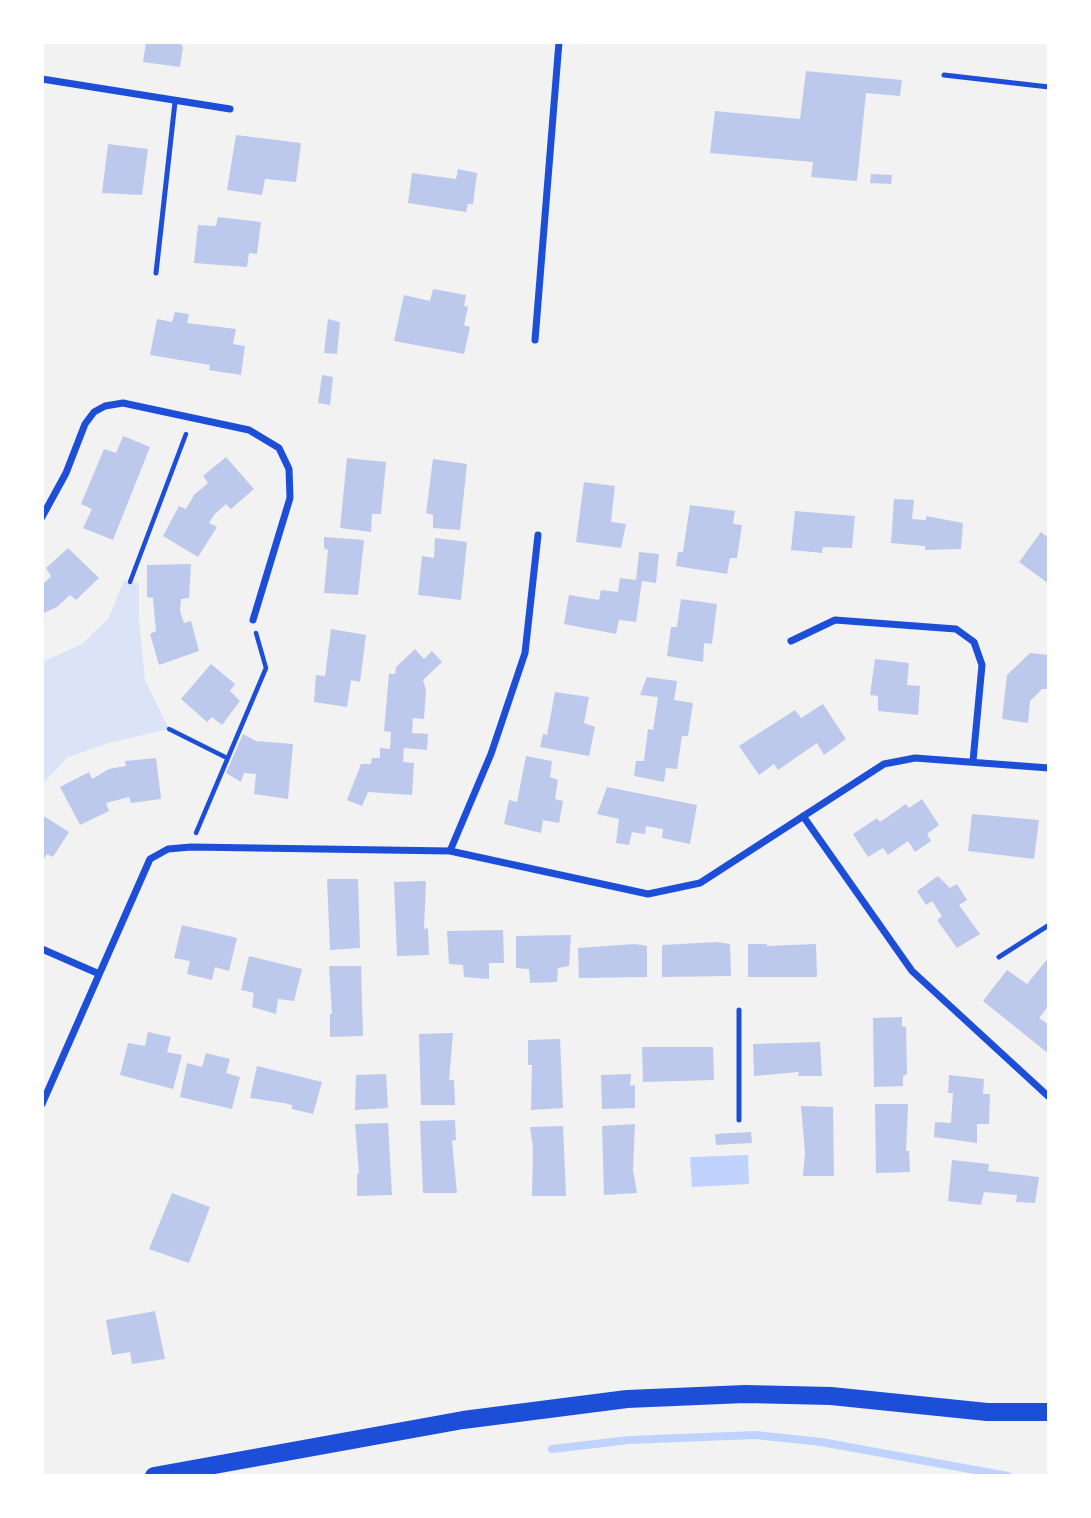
<!DOCTYPE html>
<style>
body{margin:0}
#map{position:relative;width:1091px;height:1518px;overflow:hidden;background:#f2f2f2;font-family:Barlow,sans-serif}
canvas{display:block}
.frame{position:absolute;inset:0;border:44px solid #fff;pointer-events:none}
</style>
<div id="map">
<canvas width="1091" height="1518"></canvas>
<div class="frame"></div>
</div>
<script>
const g = document.querySelector('canvas').getContext('2d');
g.lineJoin = 'round';
function fill(path, color) { g.fillStyle = color; g.fill(path, 'evenodd'); }
const toPath = rows => new Path2D(rows.map(r => 'M' + r).join(''));
function strokePath(path, color, width, dash) { g.strokeStyle = color; g.lineWidth = width; g.lineCap = dash ? 'butt' : 'round'; g.setLineDash(dash || []); g.stroke(path); }
fill(toPath([
 [124,581,139,583,139,620,145,680,169,729,109,743,68,757,42,784,42,662,82,644,108,619]
]), '#dbe4f7');
fill(toPath([
 [748,1155,749,1184,692,1187,690,1157]
]), '#bfd3fe');
strokePath(toPath([
 [552,1449,629,1440,756,1435,821,1442,1008,1476]
]), '#bfd3fe', 8);
fill(toPath([
 [146,42,179,42,183,47,180,67,143,62],
 [806,71,902,80,900,96,866,93,857,181,811,177,813,162,710,153,715,111,800,119],
 [236,135,301,143,296,182,265,179,262,195,227,190],
 [108,144,148,149,142,195,102,193],
 [458,169,477,173,473,204,468,204,466,212,408,203,412,173,456,179],
 [871,174,892,175,891,184,870,183],
 [218,217,261,222,257,254,249,253,247,267,194,263,198,225,216,226],
 [433,289,466,295,464,306,468,307,464,325,470,327,464,354,394,341,404,295,430,301],
 [175,312,189,314,187,323,236,329,233,344,245,346,241,375,209,370,210,365,150,355,157,319,172,322],
 [328,319,340,322,337,354,324,353],
 [322,375,333,377,330,405,318,403],
 [123,436,150,447,113,540,83,528,92,509,81,504,104,449,116,453],
 [226,457,254,489,231,509,226,504,214,515,209,523,217,527,198,557,163,536,179,506,186,509,194,495,208,483,203,476],
 [347,458,386,462,381,514,372,514,371,532,340,528],
 [433,459,467,464,460,530,433,528,433,515,426,513],
 [584,482,615,486,611,522,626,524,621,548,576,542],
 [894,499,914,500,912,519,926,520,926,516,963,523,961,549,925,550,925,546,891,543],
 [690,505,735,511,733,524,742,525,737,558,730,558,727,574,676,566,678,552,683,552],
 [795,511,855,516,852,548,823,547,822,553,791,550],
 [1041,532,1049,538,1049,584,1019,562],
 [324,537,364,540,358,595,324,593,328,550,324,548],
 [435,538,467,542,461,600,418,595,422,556,434,558],
 [68,548,99,578,76,600,70,595,57,607,42,614,45,620,42,621,42,585,51,576,46,568],
 [639,552,659,554,656,583,642,581,636,622,619,620,616,634,564,624,569,595,599,600,601,590,618,592,620,578,636,580],
 [191,564,189,598,181,599,180,611,184,623,191,621,199,651,159,665,150,634,156,631,153,598,147,597,147,565],
 [681,599,717,604,712,644,704,643,703,662,667,656,671,627,677,627],
 [331,629,366,635,360,682,351,680,347,707,314,702,316,675,325,676],
 [415,649,424,659,432,651,442,662,423,680,426,690,424,719,413,718,412,733,428,734,427,750,404,748,403,762,414,763,412,795,368,792,362,806,347,800,361,764,371,764,372,758,380,758,380,748,390,749,391,732,384,731,389,674,395,674,396,667],
 [1030,653,1049,655,1049,689,1042,689,1030,701,1028,723,1002,719,1007,675],
 [875,659,909,663,907,685,920,686,918,715,878,711,878,696,870,695],
 [211,664,235,684,230,691,240,701,222,725,212,717,207,722,181,699],
 [647,677,677,681,674,700,693,703,688,736,682,736,677,769,666,768,664,782,634,776,636,761,644,761,648,729,653,730,658,697,640,695],
 [555,692,589,697,584,723,595,727,589,756,540,747,543,734,547,735],
 [823,704,846,739,824,755,817,743,778,770,774,764,759,775,739,746,795,710,801,718],
 [243,734,256,741,293,744,288,799,254,794,256,774,244,773,241,782,226,773],
 [526,756,552,761,550,777,558,780,555,799,563,801,559,823,543,820,541,833,504,824,509,800,517,802],
 [156,758,161,799,131,803,129,797,106,803,109,811,80,825,60,787,89,772,92,779,109,769,126,766,125,761],
 [607,787,697,805,690,844,662,838,663,829,646,826,645,834,632,832,629,845,616,843,619,819,597,814],
 [922,799,939,825,927,834,931,841,915,852,908,841,888,855,883,848,868,857,853,834,877,818,880,822,906,804,909,808],
 [972,814,1039,820,1034,859,968,851],
 [42,815,69,832,53,857,47,854,42,862],
 [938,876,950,888,957,884,967,900,959,905,980,934,957,948,937,920,942,916,932,901,926,905,917,891],
 [327,879,358,879,360,948,330,950],
 [426,881,424,929,428,928,429,955,397,956,394,882],
 [182,925,237,938,229,971,215,967,212,980,187,974,190,961,174,958],
 [503,930,504,963,489,963,489,979,464,977,463,965,449,964,447,931],
 [571,935,569,966,558,968,557,982,530,983,529,969,516,968,516,936],
 [716,942,730,944,731,976,662,977,662,945],
 [635,944,647,946,647,977,579,978,578,948],
 [748,944,767,944,767,946,816,944,817,977,748,977],
 [249,956,302,969,294,1001,278,999,276,1014,252,1007,254,993,241,990],
 [1049,957,1049,1005,1039,1018,1049,1025,1049,1054,983,1001,1007,970,1027,984],
 [329,966,361,966,363,1036,330,1037,330,1014,332,1014],
 [902,1017,902,1026,906,1027,907,1074,903,1076,903,1086,874,1087,873,1018],
 [148,1032,171,1037,167,1052,182,1055,173,1089,120,1075,128,1043,145,1046],
 [453,1033,449,1080,454,1080,455,1105,421,1105,419,1034],
 [560,1039,563,1108,531,1110,532,1065,528,1065,528,1040],
 [820,1042,822,1076,798,1076,799,1072,754,1076,753,1044],
 [642,1047,713,1047,714,1080,643,1082],
 [206,1053,230,1059,226,1073,240,1077,232,1109,180,1097,187,1063,202,1067],
 [257,1066,322,1082,313,1114,292,1109,292,1105,284,1103,250,1098],
 [386,1074,388,1108,355,1110,356,1075],
 [631,1074,630,1086,635,1085,635,1108,602,1109,601,1075],
 [949,1075,984,1079,983,1094,990,1094,989,1124,977,1124,977,1143,934,1137,935,1122,951,1123,953,1093,948,1093],
 [875,1104,908,1104,906,1151,909,1151,910,1172,876,1173],
 [801,1106,833,1107,834,1176,803,1176,805,1153],
 [455,1120,456,1140,452,1141,457,1193,423,1193,420,1121],
 [388,1123,392,1195,357,1196,357,1174,359,1173,355,1124],
 [635,1124,633,1170,637,1193,604,1195,602,1126],
 [563,1126,566,1196,532,1196,533,1148,530,1127],
 [751,1132,752,1143,716,1145,715,1134],
 [952,1160,989,1164,988,1171,1039,1177,1035,1203,1016,1202,1017,1195,984,1192,981,1205,948,1201],
 [172,1193,210,1207,189,1263,149,1249],
 [155,1311,165,1359,132,1364,130,1352,112,1355,106,1320]
]), '#bdc9ec');
strokePath(toPath([
 [130,582,186,434],
 [169,729,227,758],
 [196,833,266,668,256,633]
]), '#1d4ed8', 4.5);
strokePath(toPath([
 [944,75,1049,87],
 [156,273,175,102],
 [999,957,1049,925],
 [739,1010,739,1120]
]), '#1d4ed8', 5);
strokePath(toPath([
 [42,79,230,109],
 [535,340,559,42],
 [42,517,66,473,85,424,94,412,105,406,123,403,249,430,279,448,289,469,290,498,253,620],
 [791,641,835,620,956,629,974,642,982,665,973,761],
 [803,816,912,971,1049,1097],
 [450,851,491,754,525,653,538,535],
 [42,949,97,973],
 [42,1104,150,859,168,849,191,847,450,851,648,894,700,883,884,764,915,758,1049,768]
]), '#1d4ed8', 7);
strokePath(toPath([
 [154,1476,463,1420,627,1399,745,1394,831,1396,987,1412,1049,1412]
]), '#1d4ed8', 18);
</script>
